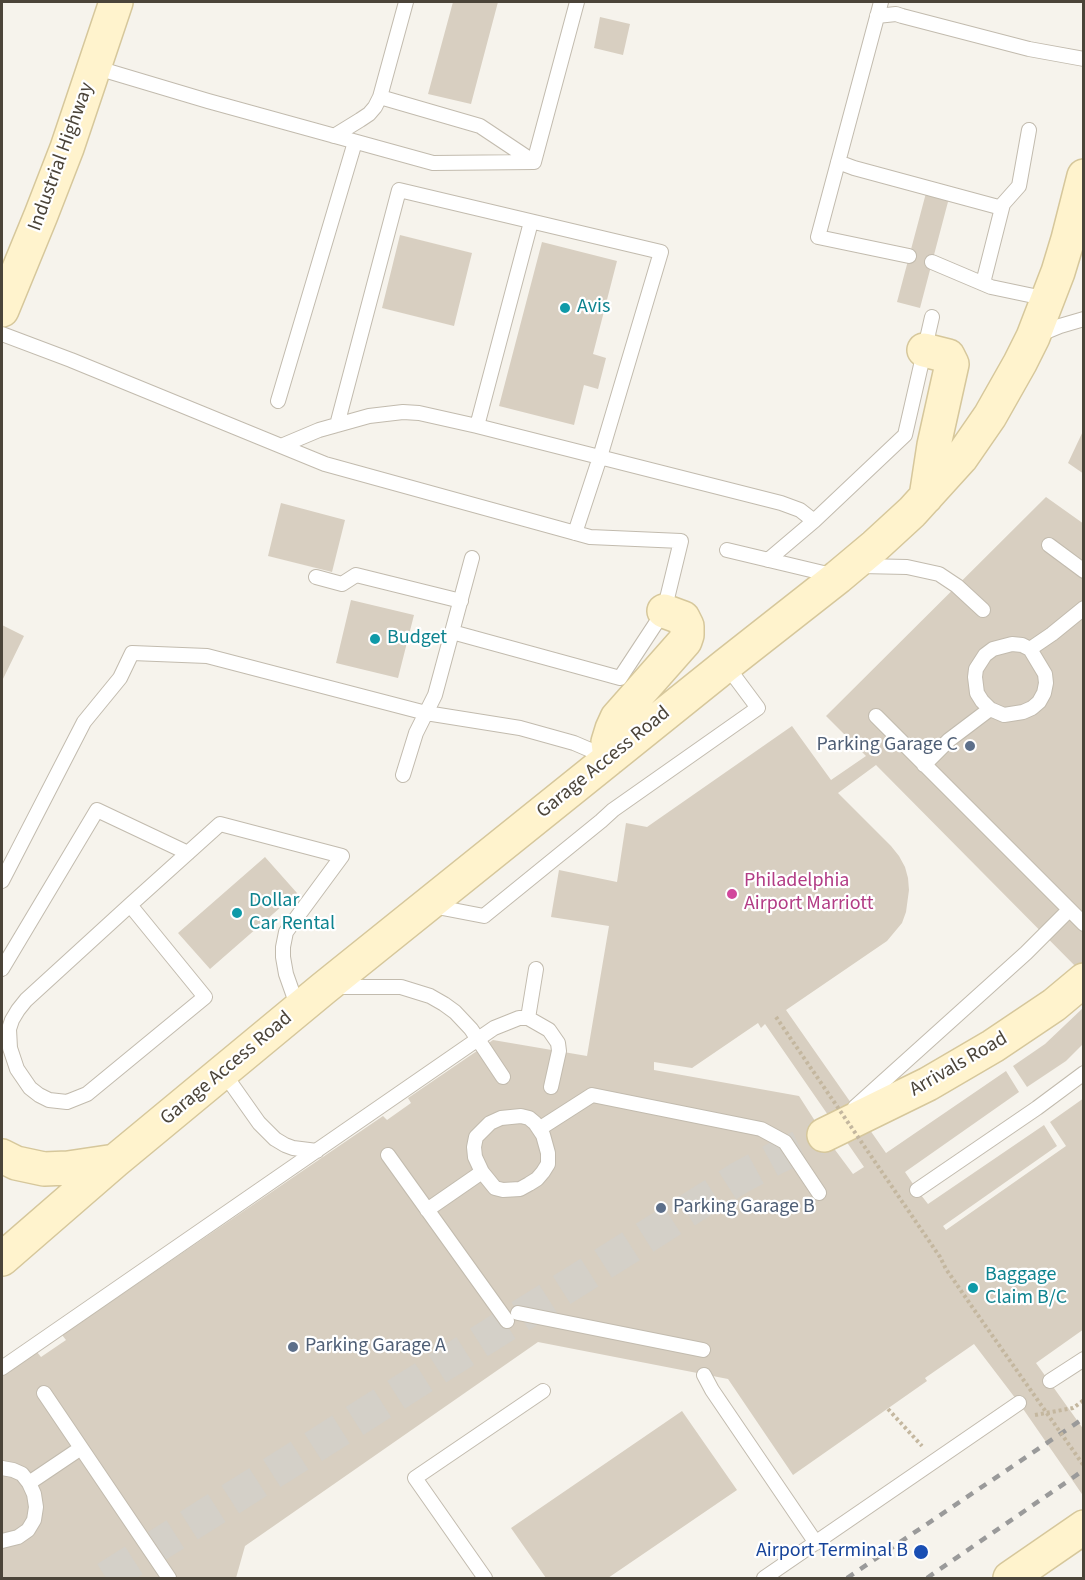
<!DOCTYPE html>
<style>
body{margin:0}
#map{position:relative;width:1085px;height:1580px;overflow:hidden;background:#f6f3ec;font-family:"Source Sans 3",sans-serif}
canvas{display:block}
.frame{position:absolute;inset:0;border:3px solid #4b4439;pointer-events:none}
</style>
<div id="map">
<canvas width="1085" height="1580"></canvas>
<div class="frame"></div>
</div>
<script>
const g = document.querySelector('canvas').getContext('2d');
g.lineJoin = 'round';
function fill(path, color) { g.fillStyle = color; g.fill(path, 'evenodd'); }
const toPath = rows => new Path2D(rows.map(r => 'M' + r).join(''));
function strokePath(path, color, width, dash) { g.strokeStyle = color; g.lineWidth = width; g.lineCap = dash ? 'butt' : 'round'; g.setLineDash(dash || []); g.stroke(path); }
function write(font, color, halo, rows, align = 'center') {
  g.font = font + ' "Source Sans 3",sans-serif'; g.lineWidth = 4.5; g.setLineDash([]); g.textBaseline = 'middle'; g.strokeStyle = halo; g.fillStyle = color; for (const [text, x, y, turn = 0] of rows) {
    g.save(); g.translate(x, y); g.rotate((+turn || 0) * Math.PI / 180); g.textAlign = isNaN(turn) ? turn : align; if (halo) g.strokeText(text, 0, 0); g.fillText(text, 0, 0); g.restore();
  }
}
fill(toPath([
 [453,2,498,2,471,104,428,94],
 [600,17,630,24,623,55,594,48],
 [926,193,949,198,920,308,897,302],
 [400,235,472,253,454,326,382,308],
 [542,242,617,261,593,354,606,358,598,389,584,385,574,425,499,406],
 [1084,429,1084,474,1068,463],
 [1046,497,1084,524,1084,975,876,765,838,793,891,846,899,856,905,867,908,878,909,890,906,912,902,923,887,941,786,1010,886,1153,1006,1071,1019,1092,905,1172,917,1190,928,1204,1044,1125,1057,1146,943,1226,946,1230,1066,1146,1050,1122,1084,1098,1084,1329,1036,1363,1084,1430,1084,1497,1019,1403,974,1344,925,1378,927,1381,793,1475,728,1379,538,1342,245,1546,236,1578,2,1578,2,1376,37,1352,41,1357,66,1340,62,1335,383,1116,387,1120,411,1103,408,1098,493,1040,587,1056,609,926,551,917,559,870,617,882,626,823,647,827,792,726,831,780,866,756,826,716],
 [758,1023,761,1028,765,1024,864,1167,853,1174,824,1135,799,1096,654,1070,654,1062,692,1068],
 [281,503,345,520,332,572,268,556],
 [351,600,414,615,398,678,336,663],
 [2,625,24,636,2,681],
 [265,857,297,893,210,969,178,933],
 [1084,1007,1084,1043,1066,1061,1027,1087,1013,1066,1045,1044],
 [682,1411,737,1490,608,1578,546,1578,511,1528]
]), '#d8cfc1');
strokePath(toPath([
 [106,1578,739,1178,778,1157,824,1135]
]), '#d4d0c8', 33, [33, 16]);
const lane = toPath([
 [881,2,818,237,909,256],
 [877,16,896,14,902,16,1029,49,1084,59],
 [94,67,208,101,433,163,534,162],
 [380,97,480,126,534,162],
 [334,136,360,120,369,114,375,107,380,97,406,2],
 [534,162,577,2],
 [838,162,854,168,1002,208],
 [932,262,991,287,1048,299],
 [983,283,1003,204,1019,186,1029,130],
 [2,334,71,360,325,464,590,537,681,541,664,611,620,678,452,632],
 [1038,335,1060,326,1084,319],
 [278,401,355,142],
 [337,425,399,190,661,252,600,457,575,533],
 [477,426,531,222],
 [281,446,319,430,369,416,403,412,419,413,477,426,781,503,800,510,814,521],
 [1049,545,1084,571],
 [727,550,836,576],
 [768,560,814,521,905,435,932,317],
 [861,566,907,567,939,574,957,586,983,610],
 [316,577,342,584,356,575,461,601],
 [1012,644,1022,645,1030,649,1045,674,1046,683,1044,693,1039,702,1032,708,1023,712,1004,715,990,709,982,701,977,693,975,677,976,669,985,655,993,649,1012,644],
 [1030,649,1052,634,1084,608],
 [876,716,1084,924],
 [924,765,949,740,990,709],
 [403,775,416,733,435,695,472,558],
 [2,881,84,722,120,678,132,653,207,656,426,713,520,728,574,743,609,758],
 [130,905,205,997,87,1094,67,1102,49,1100,39,1095,30,1088,17,1069,10,1048,9,1029,12,1020,18,1010,26,1000,130,905,220,824,342,856,286,932,283,947,283,957,286,974,298,1008],
 [432,906,484,916,601,821,613,810,758,708,726,665],
 [2,969,97,810,188,853],
 [335,987,401,987,430,996,444,1004,455,1012,471,1029,503,1077],
 [528,1018,536,969],
 [223,1072,259,1123,275,1139,285,1145,293,1148,317,1151],
 [855,1107,1026,953,1069,910],
 [521,1116,529,1118,535,1123,543,1135,548,1153,548,1164,543,1172,537,1179,529,1184,520,1189,503,1190,495,1188,482,1172,475,1157,474,1147,476,1137,490,1123,501,1118,521,1116],
 [539,1129,592,1095,761,1129,785,1142,819,1193],
 [388,1155,507,1321],
 [917,1190,1037,1108,1084,1073],
 [427,1210,482,1172],
 [518,1313,703,1350],
 [2,1368,494,1028,519,1018,528,1018,549,1030,558,1043,559,1051,551,1087],
 [704,1375,712,1390,816,1543],
 [1050,1381,1084,1359],
 [44,1393,169,1578],
 [2,1468,13,1470,22,1474,29,1483,34,1494,36,1507,34,1520,28,1530,18,1537,2,1541],
 [29,1483,81,1448],
 [485,1578,415,1478,543,1391],
 [764,1578,1019,1403]
]);
const secondary = toPath([
 [2,310,41,215,67,148,116,2],
 [924,350,948,356,952,364,934,445,926,497],
 [610,758,608,742,612,729,617,718,685,641,687,635,687,626,683,618,664,611],
 [824,1135,928,1084,993,1046,1054,1005,1084,980],
 [2,1156,16,1163,44,1169,68,1168,115,1161],
 [2,1259,115,1161,324,988,726,665,838,577,875,546,912,512,961,458,990,416,1020,363,1033,337,1058,272,1068,239,1084,176],
 [1010,1578,1084,1527]
]);
strokePath(lane, '#c2bbae', 16);
strokePath(secondary, '#d6c79b', 36);
strokePath(toPath([
 [888,1409,922,1446],
 [1035,1415,1073,1408,1084,1400]
]), '#c4b79f', 4, [3, 3]);
strokePath(lane, '#fff', 14);
strokePath(secondary, '#fff3cd', 33);
strokePath(toPath([
 [847,1578,1084,1418],
 [927,1578,1084,1470]
]), '#9a9a9a', 4.5, [8, 8]);
strokePath(toPath([
 [776,1017,940,1257,946,1269,975,1311,1084,1466]
]), '#c4b79f', 4, [3, 3]);
for (const [x, y, r, color] of [
 [565,308,6,"#0f9aa8"],
 [375,639,6,"#0f9aa8"],
 [970,746,6,"#5c6f8a"],
 [732,894,6,"#d1479c"],
 [237,913,6,"#0f9aa8"],
 [661,1208,6,"#5c6f8a"],
 [973,1288,6,"#0f9aa8"],
 [293,1347,6,"#5c6f8a"],
 [921,1552,8,"#1a4fb4"]
]) { const dot = new Path2D(); dot.arc(x, y, r, 0, 2 * Math.PI); g.fillStyle = color; g.fill(dot); strokePath(dot, '#fff', 2); }
write('20px', '#4b4439', '#fff', [
 ["Industrial Highway",62,157,-70],
 ["Garage Access Road",604,763,-39],
 ["Arrivals Road",959,1065,-30],
 ["Garage Access Road",227,1069,-40]
]);
write('20px', '#0d838f', '#fff', [
 ["Avis",577,308],
 ["Budget",387,639],
 ["Dollar",249,902],
 ["Car Rental",249,925],
 ["Baggage",985,1276],
 ["Claim B/C",985,1299]
], 'left');
write('20px', '#4e5e75', '#fff', [
 ["Parking Garage C",958,746,"right"],
 ["Parking Garage B",673,1208],
 ["Parking Garage A",305,1347]
], 'left');
write('20px', '#b23c85', '#fff', [
 ["Philadelphia",744,882],
 ["Airport Marriott",744,905]
], 'left');
write('20px', '#164399', '#fff', [
 ["Airport Terminal B",908,1552]
], 'right');
</script>
